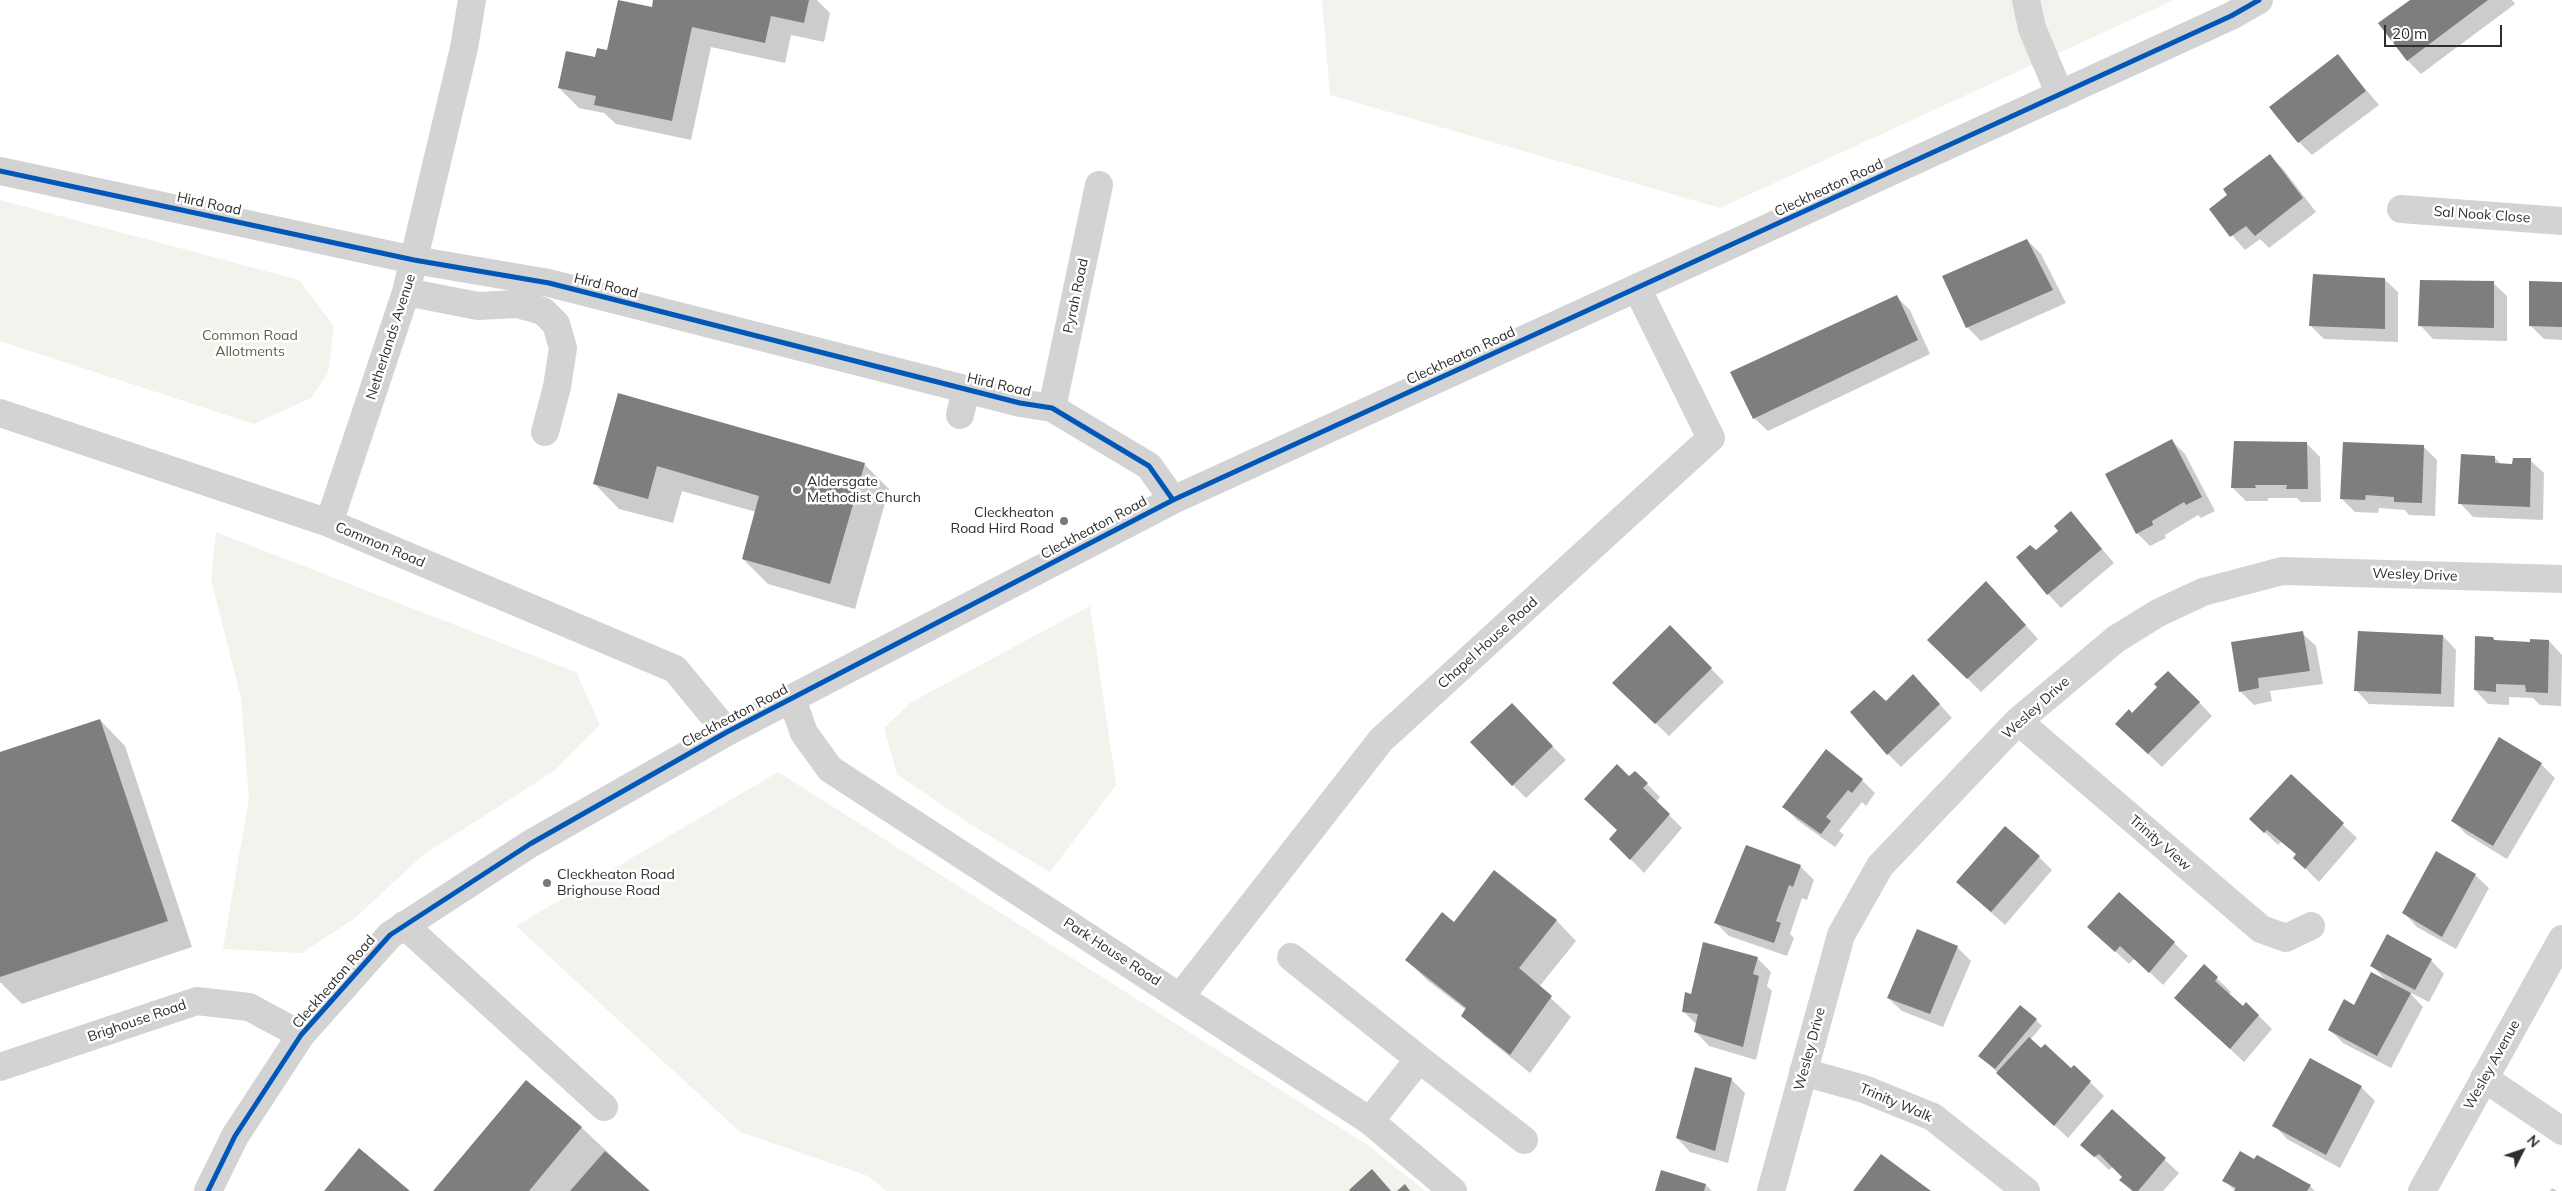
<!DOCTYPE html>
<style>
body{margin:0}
#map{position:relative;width:2562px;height:1191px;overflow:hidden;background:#fff;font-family:Mulish,sans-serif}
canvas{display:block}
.north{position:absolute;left:2497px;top:1126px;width:50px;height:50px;-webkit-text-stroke:4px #fff;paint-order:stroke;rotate:49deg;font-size:14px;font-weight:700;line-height:20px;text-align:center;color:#2e2e2e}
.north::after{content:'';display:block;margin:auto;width:18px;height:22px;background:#2e2e2e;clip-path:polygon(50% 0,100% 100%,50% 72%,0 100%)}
.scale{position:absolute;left:2384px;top:25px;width:118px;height:22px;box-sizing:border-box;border:2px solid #2e2e2e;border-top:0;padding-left:6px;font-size:15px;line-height:18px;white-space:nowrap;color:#2e2e2e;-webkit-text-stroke:4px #fff;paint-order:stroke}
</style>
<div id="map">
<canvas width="2562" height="1191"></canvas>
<div class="north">N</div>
<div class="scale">20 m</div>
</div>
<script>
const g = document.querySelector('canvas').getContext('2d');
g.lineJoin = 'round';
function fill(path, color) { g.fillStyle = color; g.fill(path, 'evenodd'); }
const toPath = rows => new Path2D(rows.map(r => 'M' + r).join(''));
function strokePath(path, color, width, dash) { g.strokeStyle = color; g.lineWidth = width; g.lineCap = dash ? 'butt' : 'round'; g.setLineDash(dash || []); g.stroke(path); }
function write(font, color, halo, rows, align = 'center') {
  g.font = font + ' Mulish,sans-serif'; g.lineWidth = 5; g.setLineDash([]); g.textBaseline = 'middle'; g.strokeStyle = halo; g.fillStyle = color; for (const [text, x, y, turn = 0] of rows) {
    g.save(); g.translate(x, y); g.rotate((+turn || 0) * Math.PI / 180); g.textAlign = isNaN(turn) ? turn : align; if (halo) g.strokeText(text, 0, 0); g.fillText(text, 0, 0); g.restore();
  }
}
fill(toPath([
 [1322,0,2174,0,1720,208,1330,95],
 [0,200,299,280,334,326,328,373,311,398,254,424,0,341],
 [216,532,576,672,600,725,554,771,423,855,355,918,302,953,223,949,249,798,241,698,211,580],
 [1090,606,1116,785,1050,872,965,821,897,774,884,728,910,703],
 [778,772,1369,1146,1425,1191,886,1191,868,1176,740,1132,516,926]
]), '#f1f3ec');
fill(toPath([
 [654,0,817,0,830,13,824,42,791,35,785,63,711,47,691,140,616,124,604,113,579,108,559,88,596,59,608,52,652,9],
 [2413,0,2512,0,2515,4,2421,74,2408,61,2380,23],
 [2337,55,2379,105,2312,155,2299,142],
 [2270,156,2283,169,2316,212,2269,248,2260,239,2245,250,2210,210],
 [2027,240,2041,254,2066,303,1981,341,1967,327],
 [2384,279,2398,292,2398,342,2324,339,2311,326],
 [2493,283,2507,296,2507,341,2433,339,2420,325],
 [2562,284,2562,340,2544,339,2530,325],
 [1896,296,1910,310,1930,354,1768,431,1754,418],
 [619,394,864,464,889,489,855,609,768,584,743,559,756,512,682,491,673,523,619,509,594,483],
 [2171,440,2185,454,2215,511,2201,518,2198,515,2165,535,2166,538,2150,546,2137,533],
 [2307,444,2320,457,2321,502,2301,502,2297,498,2268,498,2268,501,2246,501,2232,487],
 [2424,447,2437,460,2435,516,2409,515,2405,510,2379,508,2378,513,2355,512,2341,498],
 [2494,457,2502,465,2512,465,2530,460,2544,473,2543,520,2473,517,2460,503],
 [2071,513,2114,563,2061,608,2048,594,2036,551,2059,531],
 [2000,596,2038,639,1981,692,1929,640],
 [1670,627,1724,682,1669,736,1628,697],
 [2302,633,2316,646,2323,684,2270,691,2272,701,2254,705,2240,691],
 [2443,636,2456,650,2454,707,2369,704,2356,690],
 [2493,638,2496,642,2531,644,2549,641,2562,655,2561,706,2540,705,2533,698,2509,697,2509,705,2488,704,2475,690],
 [1926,689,1952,718,1901,767,1888,754,1886,703],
 [2199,702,2212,716,2162,767,2130,737,2132,714],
 [1512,705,1566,760,1526,798,1513,785],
 [100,720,125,746,192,947,22,1004,0,982,0,753],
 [2541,764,2555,778,2507,859,2466,834,2452,820],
 [2291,775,2357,838,2319,882,2295,858,2297,855,2281,842,2278,845,2251,819],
 [1629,777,1647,784,1660,797,1656,802,1682,828,1644,873,1611,839,1618,831],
 [1862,780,1875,793,1866,806,1862,802,1839,831,1844,835,1835,847,1797,820,1784,807],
 [2039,857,2052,870,2005,925,1957,882],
 [1800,866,1814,880,1807,900,1802,898,1790,934,1794,938,1787,956,1729,936,1716,923],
 [1495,872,1557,921,1576,941,1539,987,1571,1017,1530,1073,1483,1035,1463,1015,1466,1010,1427,980,1407,960,1455,924],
 [2475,875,2489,888,2456,949,2417,927,2404,913],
 [2089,927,2174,943,2188,956,2163,985,2135,958,2129,964],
 [1957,947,1971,961,1943,1027,1902,1011,1888,998],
 [1757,958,1771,972,1767,986,1772,991,1756,1060,1709,1046,1696,1032,1697,1025,1683,1011,1692,996],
 [2431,960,2444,974,2429,1002,2409,992,2423,1007,2391,1068,2343,1043,2330,1030,2387,981,2372,966],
 [2204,966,2231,992,2228,995,2243,1007,2258,1015,2272,1029,2244,1062,2176,998],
 [2036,1020,2042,1026,2030,1040,2090,1082,2104,1096,2068,1138,1980,1056],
 [1731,1079,1745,1093,1728,1163,1690,1152,1677,1138],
 [526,1082,582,1128,649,1191,435,1191],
 [2361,1087,2375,1101,2340,1168,2287,1139,2274,1125],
 [2112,1111,2179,1173,2163,1191,2132,1191,2121,1180,2123,1177,2113,1167,2109,1170,2082,1145],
 [2224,1180,2310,1186,2315,1191,2235,1191],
 [1706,1185,1712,1191,1657,1191],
 [2552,1188,2557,1191,2550,1191]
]), '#0003');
fill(toPath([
 [618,0,652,7,653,0,809,0,804,23,771,16,765,43,692,27,672,121,594,105,596,96,558,88,566,51,595,57,597,48,607,50],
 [2410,0,2488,0,2407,61,2378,23],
 [2338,54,2366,91,2298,143,2269,107],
 [2270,154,2303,198,2255,236,2246,226,2230,237,2209,209,2227,195,2223,189],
 [2027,239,2053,290,1966,328,1942,276],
 [2313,274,2385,278,2385,329,2309,326],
 [2420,280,2494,281,2494,328,2418,326],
 [2529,281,2562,282,2562,327,2529,326],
 [1897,295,1918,340,1753,419,1730,372],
 [618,393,865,463,830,584,742,559,759,496,657,466,648,499,593,484],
 [2172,439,2202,497,2186,505,2184,502,2152,521,2153,525,2136,534,2105,474],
 [2234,441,2307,442,2308,489,2286,489,2287,485,2255,485,2256,488,2231,488],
 [2343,442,2424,445,2422,503,2394,502,2394,497,2366,495,2365,500,2340,499],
 [2461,454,2495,456,2495,463,2512,464,2513,458,2531,458,2530,507,2458,504],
 [2071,511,2102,549,2047,595,2016,557,2030,545,2036,550,2058,531,2054,526],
 [1986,581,2026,625,1967,679,1927,640],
 [1670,625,1712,668,1655,724,1612,683],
 [2303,631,2310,671,2258,678,2259,688,2239,692,2231,642],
 [2358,631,2443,635,2441,694,2354,691],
 [2475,636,2493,637,2494,640,2530,642,2530,639,2549,640,2548,693,2526,692,2525,685,2496,684,2496,692,2474,690],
 [2168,671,2200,702,2148,754,2115,724,2129,709,2132,713,2157,687,2154,684],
 [1913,674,1940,704,1887,755,1850,712,1874,690,1886,701],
 [1512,703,1553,746,1512,786,1470,742],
 [100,719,168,921,0,977,0,752],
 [2499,737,2542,763,2493,846,2451,821],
 [1826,749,1863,779,1852,793,1848,790,1826,817,1831,821,1821,834,1782,807],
 [1617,764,1629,776,1635,771,1648,783,1643,788,1670,814,1630,860,1609,839,1617,830,1584,799],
 [2291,774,2344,823,2305,869,2293,858,2296,854,2267,830,2264,833,2249,819],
 [2005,826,2040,856,1991,912,1956,882],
 [1746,845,1801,865,1793,887,1789,885,1776,921,1781,923,1774,943,1714,923],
 [2436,851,2476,874,2442,937,2402,913],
 [1494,870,1557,920,1519,968,1552,996,1510,1055,1461,1016,1466,1008,1405,960,1442,912,1454,922],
 [2119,892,2175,942,2149,973,2120,946,2115,952,2087,927],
 [1917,929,1958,946,1930,1014,1887,998],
 [2387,934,2432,959,2415,990,2370,966],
 [1703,942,1758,957,1753,974,1759,976,1743,1047,1694,1032,1698,1014,1682,1012,1685,992,1691,994],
 [2204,964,2218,977,2215,981,2243,1006,2246,1002,2259,1015,2230,1049,2174,998],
 [2371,972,2411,993,2377,1056,2328,1030,2344,999,2354,1005],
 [2020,1005,2037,1019,1995,1069,1978,1056],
 [2029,1037,2041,1048,2045,1044,2071,1068,2074,1065,2091,1081,2054,1126,1996,1073],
 [2310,1058,2362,1086,2326,1155,2272,1126],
 [1695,1067,1732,1078,1715,1151,1676,1138],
 [526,1080,582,1127,529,1191,433,1191],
 [2112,1109,2166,1158,2138,1191,2133,1191,2119,1180,2122,1177,2099,1154,2094,1157,2080,1145],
 [359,1148,410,1191,324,1191],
 [605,1151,650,1191,570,1191],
 [2240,1151,2254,1159,2257,1155,2311,1185,2307,1191,2234,1191,2236,1188,2222,1181],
 [1881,1154,1931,1191,1853,1191],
 [1372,1169,1391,1191,1350,1191,1349,1190],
 [1661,1170,1706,1184,1704,1191,1655,1191],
 [1405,1184,1410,1191,1397,1191]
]), '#7e7e7e');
strokePath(toPath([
 [2026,0,2032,28,2060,95],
 [0,171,414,260,549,283,1020,403,1052,408,1149,466,1173,500],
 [2401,209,2562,221],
 [406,292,478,306,517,304,543,311,556,324,563,348,557,387,545,432],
 [1052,408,1099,185],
 [0,413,329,523,675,669,727,732],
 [960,415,966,389],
 [329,523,406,292,464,48,472,0],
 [792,699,804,733,830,769,1370,1121,1453,1191],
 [2018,721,2261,929,2286,938,2311,926],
 [404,925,604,1107],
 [1291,957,1419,1059,1370,1121],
 [1180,997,1381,740,1711,438,1637,288],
 [1419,1059,1524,1140],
 [0,1067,197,1001,249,1007,301,1035],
 [1803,1072,1864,1089,1933,1117,2026,1191],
 [2484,1078,2562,1131],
 [208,1191,235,1136,301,1035,390,935,530,844,727,732,1173,500,2231,16,2259,0],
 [1771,1191,1841,935,1880,866,2018,721,2116,639,2158,613,2203,592,2282,571,2562,579],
 [2422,1191,2562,939]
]), '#d3d3d3', 28);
strokePath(toPath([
 [0,171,414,260,549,283,1020,403,1052,408,1149,466,1173,500],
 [208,1191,235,1136,301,1035,390,935,530,844,727,732,1173,500,2231,16,2259,0]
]), '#0057b8', 5);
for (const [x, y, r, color] of [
 [797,490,5,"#777"],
 [1064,521,5,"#777"],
 [547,883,5,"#777"]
]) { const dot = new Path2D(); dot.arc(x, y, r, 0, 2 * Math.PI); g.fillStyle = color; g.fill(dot); strokePath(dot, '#fff', 2); }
write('14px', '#2e2e2e', '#fff', [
 ["Cleckheaton Road",1829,188,-25],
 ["Hird Road",209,204,12],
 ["Sal Nook Close",2482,215,4],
 ["Hird Road",606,286,14],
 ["Pyrah Road",1076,296,-78],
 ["Netherlands Avenue",391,337,-72],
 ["Cleckheaton Road",1461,356,-25],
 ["Hird Road",999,385,13],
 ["Cleckheaton Road",1094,528,-28],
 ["Common Road",380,545,23],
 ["Wesley Drive",2415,575,2],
 ["Chapel House Road",1488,643,-42],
 ["Wesley Drive",2036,708,-42],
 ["Cleckheaton Road",735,716,-28],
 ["Trinity View",2160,843,41],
 ["Park House Road",1112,952,33],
 ["Cleckheaton Road",334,982,-49],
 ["Brighouse Road",137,1021,-19],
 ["Wesley Drive",1810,1049,-75],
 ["Wesley Avenue",2492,1065,-61],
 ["Trinity Walk",1896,1103,23]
]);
write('14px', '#54673d', '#fff', [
 ["Common Road",250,336],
 ["Allotments",250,352]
]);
write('14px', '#2e2e2e', '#fff', [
 ["Aldersgate",807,482],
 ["Methodist Church",807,498],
 ["Cleckheaton",1054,513,"right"],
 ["Road Hird Road",1054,529,"right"],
 ["Cleckheaton Road",557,875],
 ["Brighouse Road",557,891]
], 'left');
</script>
